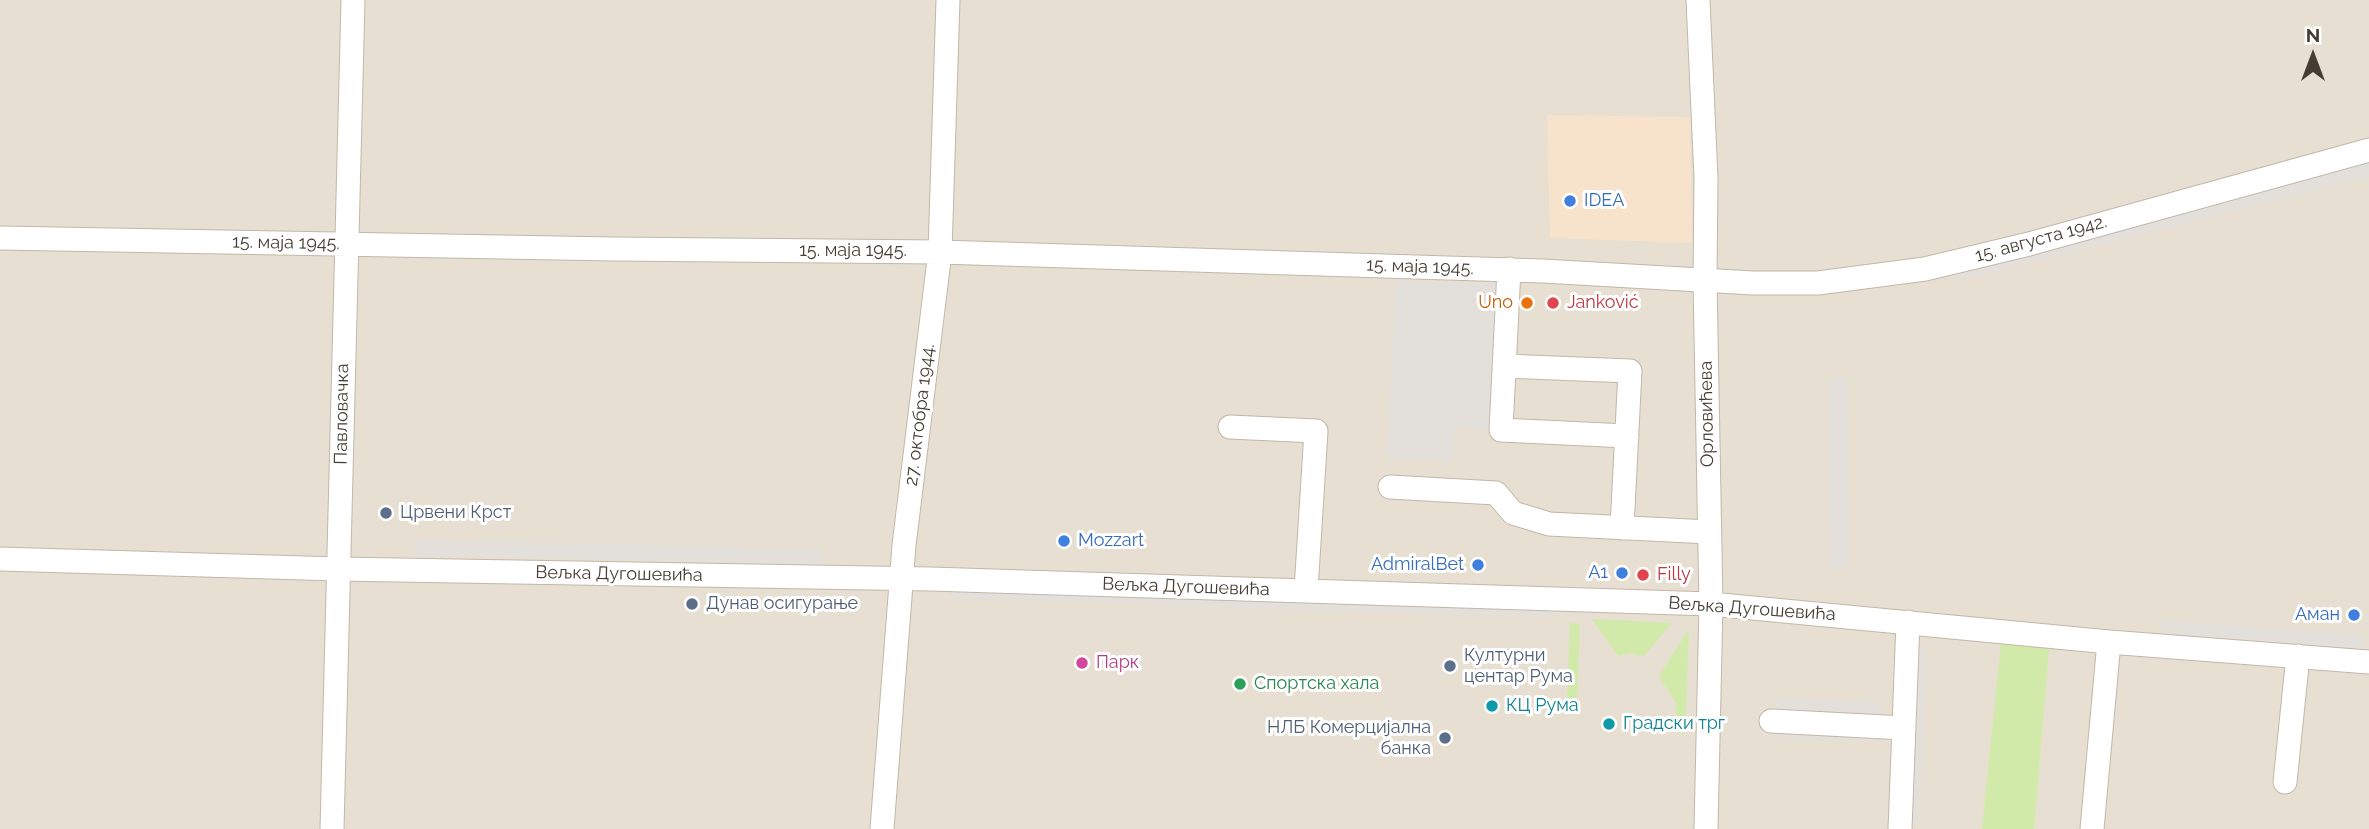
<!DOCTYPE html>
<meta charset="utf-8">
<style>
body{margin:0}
#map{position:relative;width:2369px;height:829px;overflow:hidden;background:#f3ede3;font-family:Raleway,sans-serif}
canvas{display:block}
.north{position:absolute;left:2278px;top:21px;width:70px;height:70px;-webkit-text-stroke:5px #fff;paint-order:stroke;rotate:0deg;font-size:19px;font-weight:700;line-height:28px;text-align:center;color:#453d33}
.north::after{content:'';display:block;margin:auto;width:24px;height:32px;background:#453d33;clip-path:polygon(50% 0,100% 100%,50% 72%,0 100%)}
</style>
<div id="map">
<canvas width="2369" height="829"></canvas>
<div class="north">N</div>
</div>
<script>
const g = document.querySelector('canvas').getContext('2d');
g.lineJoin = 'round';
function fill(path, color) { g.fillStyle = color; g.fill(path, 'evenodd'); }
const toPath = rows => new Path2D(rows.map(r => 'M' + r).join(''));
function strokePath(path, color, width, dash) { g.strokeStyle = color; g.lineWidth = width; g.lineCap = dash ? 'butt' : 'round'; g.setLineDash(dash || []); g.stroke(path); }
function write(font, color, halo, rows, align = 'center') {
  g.font = font + ' Raleway,sans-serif'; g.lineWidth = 6; g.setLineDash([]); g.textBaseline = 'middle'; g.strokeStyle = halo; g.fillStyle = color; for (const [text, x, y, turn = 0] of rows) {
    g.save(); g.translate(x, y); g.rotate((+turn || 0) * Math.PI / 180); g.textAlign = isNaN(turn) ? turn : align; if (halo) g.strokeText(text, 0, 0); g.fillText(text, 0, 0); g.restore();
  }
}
fill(toPath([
 [0,0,2369,0,2369,829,0,829]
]), '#e7dfd1');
fill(toPath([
 [1547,115,1690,117,1692,243,1550,238]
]), '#f7e2cc');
fill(toPath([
 [1592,619,1672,623,1644,656,1630,653,1618,656],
 [1570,623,1578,624,1580,627,1577,700,1567,699],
 [1689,629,1685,733,1675,732,1676,703,1660,678,1660,674],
 [2001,643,2049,649,2034,829,1982,829]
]), '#d1eaa9');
fill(toPath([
 [2369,159,2369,176,1954,282,1950,266],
 [1396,280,1508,285,1501,430,1455,428,1453,461,1387,458],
 [1829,379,1847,379,1848,569,1830,569],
 [415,540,821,549,821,564,415,555],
 [950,580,1556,598,1555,617,950,599],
 [2162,621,2363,635,2362,649,2161,635],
 [1912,649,1927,650,1919,823,1904,823],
 [1777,698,1879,703,1877,741,1776,737]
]), '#e3e0dc');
const minor = toPath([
 [1698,0,1706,178,1705,281,1711,604,1706,829],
 [0,238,614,249,940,252,1543,271,1753,283,1818,283,1925,269,2029,244,2369,150],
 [1509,269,1501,430,1627,436],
 [1504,366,1630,371,1622,528],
 [1230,427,1316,431,1306,590],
 [1390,487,1496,493,1513,513,1549,524,1709,532],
 [0,559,338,569,931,579,1711,604,2109,642,2369,662],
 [1771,721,1904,728],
 [2285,782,2298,656],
 [332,829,353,0],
 [882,829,904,545,940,252,948,0],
 [1900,829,1908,622],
 [2092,829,2109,642]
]);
strokePath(minor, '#c2b7a8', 25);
strokePath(minor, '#fff', 23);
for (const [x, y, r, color] of [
 [1570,201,7,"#3f7fe0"],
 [1527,303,7,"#e8710a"],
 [1553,303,7,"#e0444e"],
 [386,513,7,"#5c6f8a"],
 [1064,541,7,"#3f7fe0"],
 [1478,565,7,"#3f7fe0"],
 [1622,573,7,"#3f7fe0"],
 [1643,575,7,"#e0444e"],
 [692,604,7,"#5c6f8a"],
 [2354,615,7,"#3f7fe0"],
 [1082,663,7,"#d1479c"],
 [1450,666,7,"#5c6f8a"],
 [1240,684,7,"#2e9e5b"],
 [1492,706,7,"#0f9aa8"],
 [1609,724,7,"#0f9aa8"],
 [1445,738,7,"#5c6f8a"]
]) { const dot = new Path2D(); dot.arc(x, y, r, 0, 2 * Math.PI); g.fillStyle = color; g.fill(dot); strokePath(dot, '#fff', 2.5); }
write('18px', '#366cbe', '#fff', [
 ["IDEA",1584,201,"left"],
 ["Mozzart",1078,541,"left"],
 ["AdmiralBet",1464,565],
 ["A1",1608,573],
 ["Аман",2340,615]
], 'right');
write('18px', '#453d33', '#fff', [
 ["15. августа 1942.",2041,239,-15],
 ["15. маја 1945.",286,243,1],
 ["15. маја 1945.",853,251],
 ["15. маја 1945.",1420,267,2],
 ["Павловачка",342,414,-89],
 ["Орловићева",1707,414,-91],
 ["27. октобра 1944.",920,415,-83],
 ["Вељка Дугошевића",619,574,1],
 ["Вељка Дугошевића",1186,587,2],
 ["Вељка Дугошевића",1752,609,4]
]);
write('18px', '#c56008', '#fff', [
 ["Uno",1513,303]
], 'right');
write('18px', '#be3a42', '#fff', [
 ["Janković",1567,303],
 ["Filly",1657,575]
], 'left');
write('18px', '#4e5e75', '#fff', [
 ["Црвени Крст",400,513],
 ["Дунав осигурање",706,604],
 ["Културни",1464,656],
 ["центар Рума",1464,677],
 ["НЛБ Комерцијална",1431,728,"right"],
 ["банка",1431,749,"right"]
], 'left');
write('18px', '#b23c85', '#fff', [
 ["Парк",1096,663]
], 'left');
write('18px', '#27864d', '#fff', [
 ["Спортска хала",1254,684]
], 'left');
write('18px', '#0d838f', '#fff', [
 ["КЦ Рума",1506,706],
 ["Градски трг",1623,724]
], 'left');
</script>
